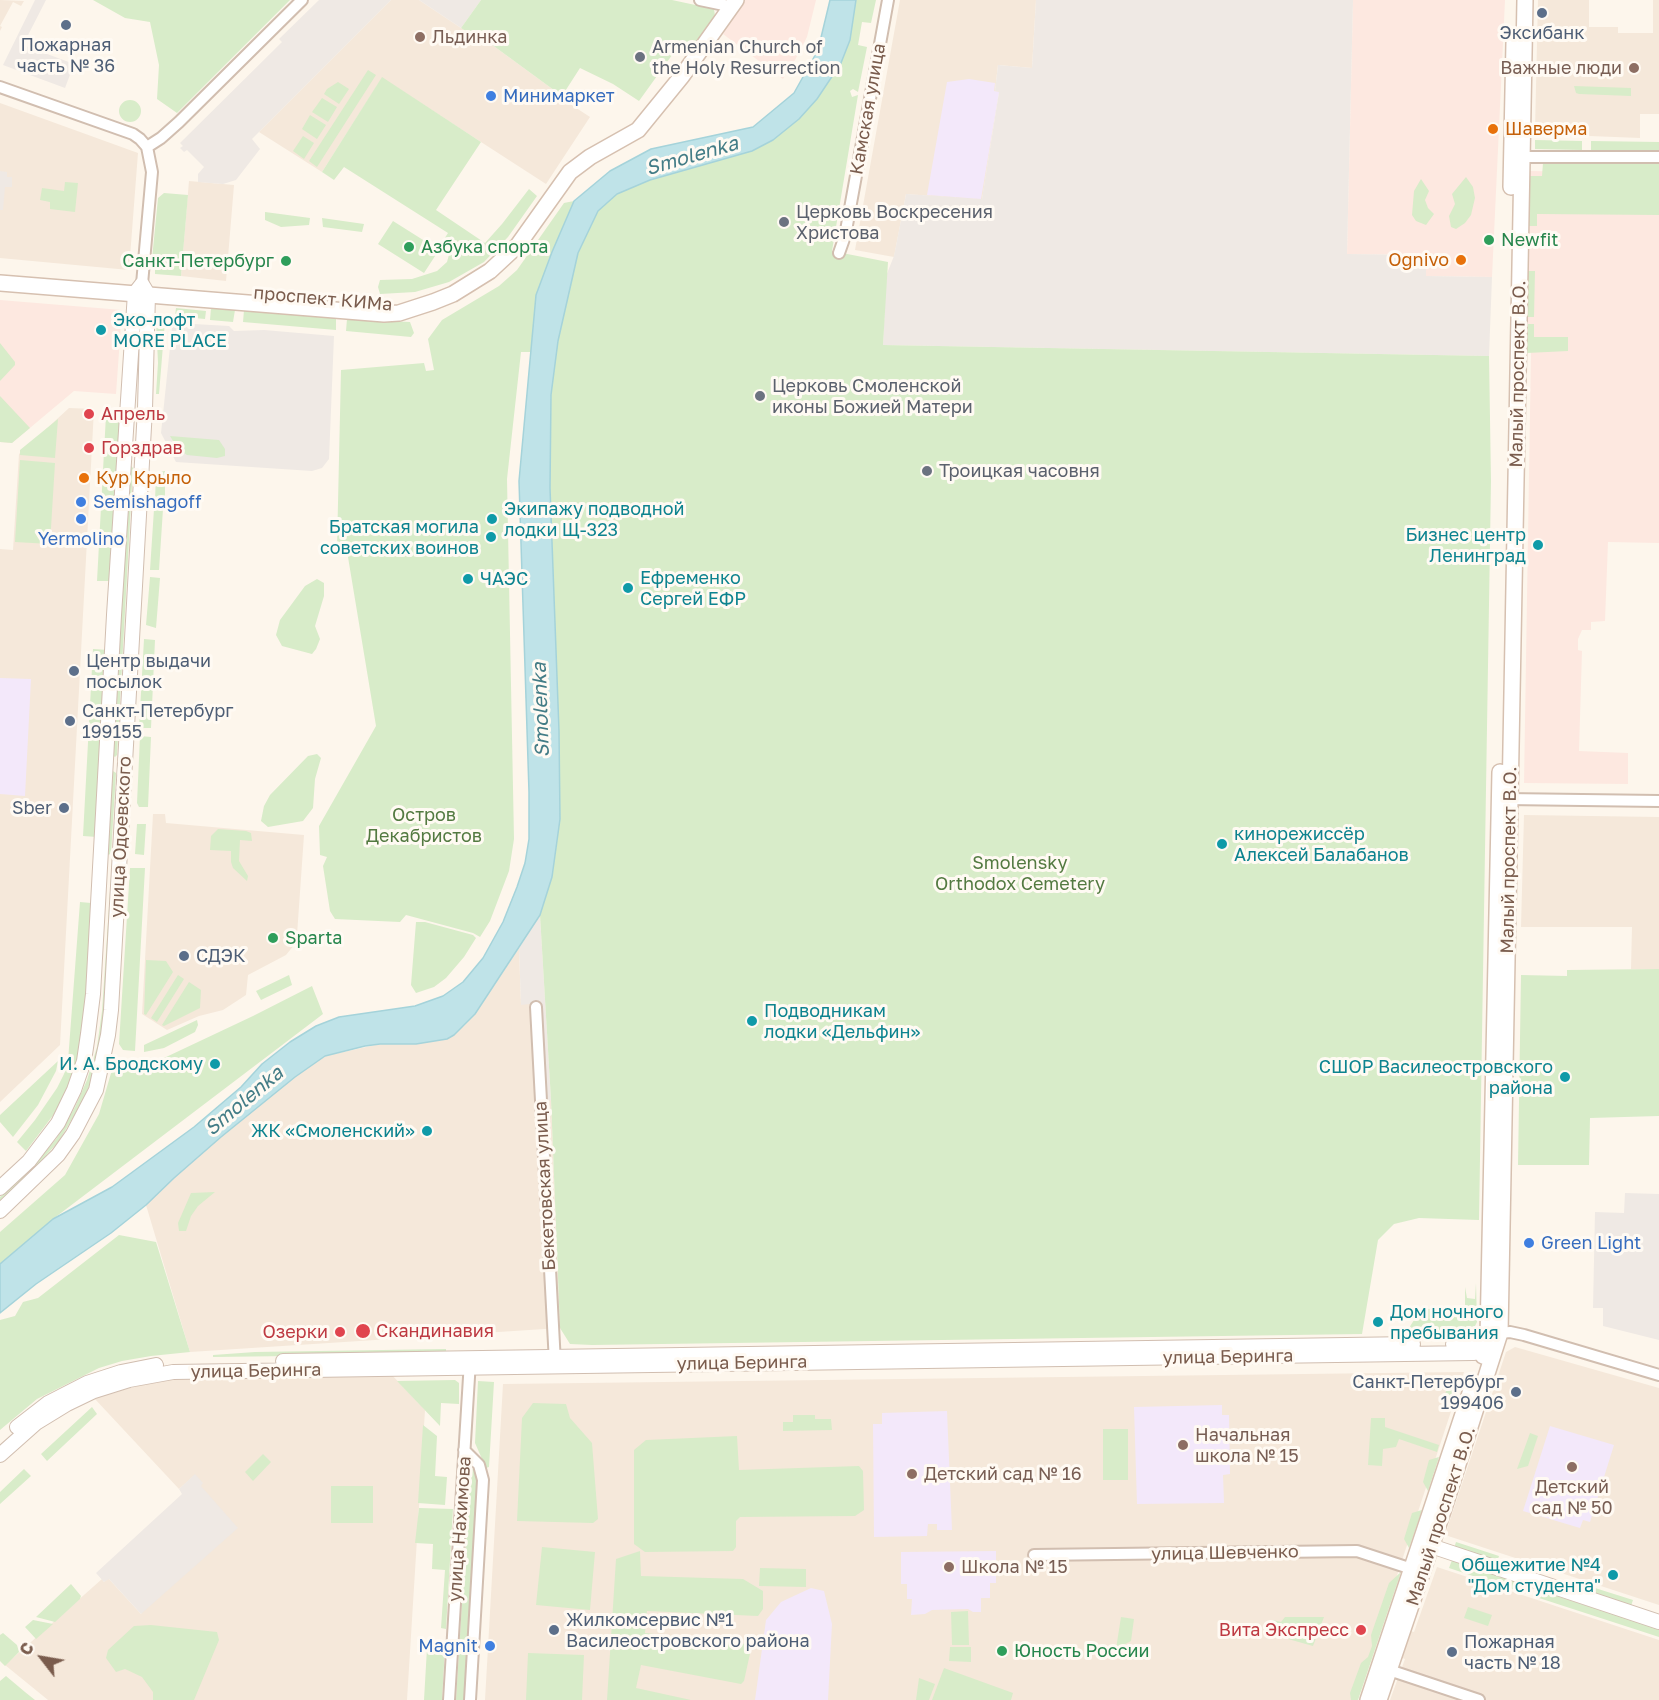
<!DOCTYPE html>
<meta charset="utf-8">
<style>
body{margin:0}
#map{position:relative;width:1659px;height:1700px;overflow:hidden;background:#fdf6ec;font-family:"Golos Text",sans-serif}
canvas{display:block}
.north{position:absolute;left:12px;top:1628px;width:60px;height:60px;-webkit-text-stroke:4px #fffaf3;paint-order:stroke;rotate:301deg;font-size:16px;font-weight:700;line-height:24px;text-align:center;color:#7a5c4d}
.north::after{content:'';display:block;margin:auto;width:21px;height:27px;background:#7a5c4d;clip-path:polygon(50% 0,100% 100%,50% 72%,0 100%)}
</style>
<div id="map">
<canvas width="1659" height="1700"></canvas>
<div class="north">С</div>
</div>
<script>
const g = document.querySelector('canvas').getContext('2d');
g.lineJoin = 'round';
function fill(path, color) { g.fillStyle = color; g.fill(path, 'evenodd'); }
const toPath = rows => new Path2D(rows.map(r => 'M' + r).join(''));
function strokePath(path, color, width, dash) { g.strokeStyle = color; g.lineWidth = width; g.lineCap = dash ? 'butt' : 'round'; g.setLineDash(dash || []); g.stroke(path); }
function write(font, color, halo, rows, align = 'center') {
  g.font = font + ' "Golos Text",sans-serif'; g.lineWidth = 6; g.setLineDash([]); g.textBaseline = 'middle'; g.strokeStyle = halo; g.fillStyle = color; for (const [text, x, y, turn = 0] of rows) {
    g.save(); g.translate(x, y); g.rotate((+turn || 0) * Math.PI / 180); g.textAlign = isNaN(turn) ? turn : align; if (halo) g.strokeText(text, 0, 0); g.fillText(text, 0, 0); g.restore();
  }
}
fill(toPath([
 [0,0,24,1,21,6,13,2,0,26,2,27,0,31],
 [391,0,419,0,470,34,480,36,562,96,561,98,590,117,546,184,382,78,322,172,259,132],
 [900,0,1036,0,1032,68,998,65,995,91,999,91,982,200,906,194,894,257,855,250],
 [1538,0,1589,0,1589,27,1618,27,1618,33,1653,33,1653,0,1659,0,1659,114,1640,114,1640,138,1539,134,1535,130],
 [0,103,138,153,129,270,0,258],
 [189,181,234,185,226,281,181,276],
 [69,408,94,409,60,1045,0,1102,0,549,13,550,19,454],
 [153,814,165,814,166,823,304,835,297,935,295,944,286,955,248,975,246,995,223,1010,199,1016,167,1030,142,1014],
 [1524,815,1659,817,1659,969,1631,969,1632,927,1521,927],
 [519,948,521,1004,536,1003,541,1101,551,1100,560,1328,190,1352,146,1205,174,1178,221,1137,295,1077,325,1056,380,1044,416,1044,446,1039,465,1025,475,1014],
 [1515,1347,1659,1388,1659,1605,1445,1535,1506,1352],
 [1464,1372,1356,1700,485,1700,503,1384],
 [391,1374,425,1410,407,1700,48,1700,5,1665,102,1579,104,1582,108,1578,141,1614,200,1486,195,1475,179,1489,94,1398,159,1380,193,1376],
 [1437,1567,1659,1640,1659,1700,1390,1700,1405,1659,1400,1657,1409,1631,1414,1632]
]), '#f5e8da');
fill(toPath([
 [745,0,816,0,807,37,795,60,783,79,723,34],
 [1353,0,1505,0,1492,277,1425,276,1425,255,1347,254],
 [1529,171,1659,173,1659,543,1608,542,1605,621,1591,622,1591,630,1582,630,1578,639,1578,650,1582,651,1579,751,1628,753,1628,784,1524,783,1531,351,1525,350],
 [0,300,122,310,116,394,74,391,12,443,0,442]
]), '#fde8e0');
fill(toPath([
 [35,0,46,0,23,45,74,64,65,88,3,65],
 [319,0,391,0,252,139,260,149,236,180,223,184,198,182,198,174,204,167,187,150,184,152,180,148,183,146,180,143,282,42,279,39],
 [419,0,481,0,461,28],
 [1036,0,1353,0,1347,254,1426,255,1426,276,1492,277,1489,356,883,345,886,276,894,256,906,194,982,199,999,92,995,91,998,65,1032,68],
 [0,171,7,172,7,177,12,177,12,187,5,187,3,210,0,210],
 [176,323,229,326,234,331,264,330,334,336,329,459,322,468,312,471,176,462,161,433,172,328],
 [540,915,551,1100,540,1101,536,1003,521,1005,519,948],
 [1625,1193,1659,1194,1659,1340,1603,1326,1603,1308,1593,1308,1595,1212,1624,1213],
 [195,1474,203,1483,201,1486,238,1528,141,1614,109,1579,104,1582,96,1573,182,1494,179,1489]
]), '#efe9e4');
fill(toPath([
 [969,79,995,83,994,91,999,92,981,199,927,195,947,82],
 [0,678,31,679,25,796,0,794],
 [1222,1405,1222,1415,1229,1415,1230,1474,1223,1475,1224,1503,1137,1504,1134,1407],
 [947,1411,952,1530,937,1530,937,1524,928,1524,927,1536,874,1537,873,1424,882,1424,882,1413],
 [1550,1426,1614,1445,1590,1522,1583,1520,1580,1528,1523,1511],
 [996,1551,996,1583,990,1583,990,1598,981,1598,981,1612,973,1612,968,1609,932,1610,925,1614,911,1615,912,1599,907,1599,907,1584,901,1584,901,1552],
 [811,1588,824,1591,832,1624,828,1700,755,1700,766,1620,781,1602]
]), '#f3e8fa');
fill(toPath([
 [93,0,290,0,177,113,157,99,159,65,150,22,125,18],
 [481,0,672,0,714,9,715,16,691,49,680,44,639,101,613,84,580,68,562,96,480,36,470,34,461,28],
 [856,0,876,0,871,23,862,22,858,45,867,47,858,92,853,89,850,91,852,97,858,95,832,251,888,262,883,345,1489,356,1491,481,1479,1220,1419,1218,1394,1224,1378,1240,1362,1334,592,1345,570,1344,560,1328,551,1100,540,915,552,877,560,819,559,731,550,488,551,395,558,341,578,253,598,211,617,194,650,180,752,151,850,40],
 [368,70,376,75,317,167,309,161],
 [382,77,481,142,436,210,485,243,502,224,529,189,537,196,508,237,484,262,449,282,415,292,380,294,378,287,380,280,412,279,437,271,447,262,450,251,439,247,448,233,344,167,334,180,322,172],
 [338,82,349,89,339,104,324,94,327,89],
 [1574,86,1631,88,1631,96,1579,94,1576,93],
 [322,98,337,107,328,122,312,112],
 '119 111a11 11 0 1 1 22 0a11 11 0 1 1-22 0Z',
 [310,115,326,125,317,139,302,129],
 [303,136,314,143,304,159,293,151],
 [1535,140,1582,141,1582,150,1535,149],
 [1591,141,1659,142,1659,150,1591,150],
 [1543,163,1659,164,1659,215,1537,214,1537,226,1529,226,1529,176,1542,176],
 [1466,177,1473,187,1475,198,1471,215,1465,223,1456,229,1451,227,1449,216,1455,204,1452,194],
 [1421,179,1429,191,1425,200,1428,208,1434,214,1426,225,1416,221,1412,215,1414,191],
 [65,182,78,183,75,212,50,209,50,202,40,200,42,188,64,191],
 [164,193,188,195,181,276,155,274,155,270,151,269,158,198],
 [574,201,552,252,536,295,532,352,521,352,507,479,514,839,509,871,490,921,480,937,473,933,406,915,400,922,335,919,330,911,323,866,327,857,320,855,319,826,376,726,346,545,337,547,341,370,424,363,426,371,434,370,428,339,442,320,499,286,517,270,564,203],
 [265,212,310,218,309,225,281,227,265,220],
 [322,218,364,224,362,232,323,227],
 [393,221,439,250,424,273,378,244],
 [1528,271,1535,271,1534,317,1528,317],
 [176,308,206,311,205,319,175,316],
 [211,308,235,310,233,322,210,320],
 [244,310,336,318,336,330,243,322],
 [347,319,410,322,414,333,411,337,346,331],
 [156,321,165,321,159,394,156,394,158,363],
 [1527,324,1534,324,1534,337,1568,337,1568,351,1527,353],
 [0,343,15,362,15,365,0,381],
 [0,396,30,428,12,443,0,442],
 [121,414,111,581,97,581,106,415],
 [58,419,55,458,20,455,20,450],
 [170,436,219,440,225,449,225,456,217,458,187,455,178,449],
 [20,460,55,463,50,544,15,542],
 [131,466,133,468,117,755,115,757,112,755],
 [165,471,165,501,155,501,156,472],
 [154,509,163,509,159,570,150,570],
 [150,577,160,578,156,628,146,625],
 [317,579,324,583,324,596,315,626,320,639,316,649,312,654,282,646,276,635,280,620,305,586],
 [144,639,155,640,151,728,139,728],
 [93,649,108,650,97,837,83,836],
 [140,736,151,737,148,807,139,807,137,803],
 [317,754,321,758,315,779,313,808,303,821,268,827,261,821,264,806,270,795,308,756],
 [113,771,116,773,111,854,107,855],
 [137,824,146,824,144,855,135,854],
 [218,829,246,831,251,833,252,841,240,840,239,861,248,876,247,881,233,868,231,862,231,851,210,850,211,836],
 [115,861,105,1011,100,1047,91,1082,78,1109,59,1141,32,1171,0,1201,0,1197,31,1168,56,1139,75,1107,87,1080,97,1047,102,1011,112,862],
 [130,868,145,868,135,1051,123,1050,119,1044],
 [80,902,91,903,86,1016,80,1052,73,1077,65,1093,54,1114,26,1151,17,1142,35,1120,57,1088,64,1074,68,1061],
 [416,922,425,922,473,935,476,938,464,957,446,978,434,987,416,993,411,985],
 [146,960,166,961,173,972,146,1015,144,1014],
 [1659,969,1659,1116,1590,1118,1589,1165,1518,1165,1521,975,1567,976,1567,970],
 [178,975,184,979,157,1022,151,1018],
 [289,975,292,985,261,1000,256,991],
 [189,982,201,990,200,1008,164,1026,162,1025],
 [312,986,323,1014,53,1219,0,1266,0,1232,65,1175,99,1114,114,1063,120,1059,141,1061,164,1058,253,1016],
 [197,1020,198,1025,195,1032,164,1048,144,1052,144,1045],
 [58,1061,56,1071,38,1105,13,1137,0,1122,0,1115],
 [215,1192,198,1206,191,1216,186,1231,179,1231,178,1223,191,1193],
 [119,1235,156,1242,190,1352,151,1356,122,1361,99,1368,37,1399,0,1430,0,1320,15,1316,23,1302,38,1298],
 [1476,1283,1477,1322,1472,1332,1410,1332,1409,1328,1421,1309,1465,1308,1465,1287,1467,1298,1475,1299],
 [446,1349,446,1354,213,1357,213,1355,255,1352],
 [1451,1376,1461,1379,1455,1399,1448,1397,1446,1402,1443,1401],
 [455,1380,459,1383,459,1404,441,1403,440,1426,397,1381],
 [478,1381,494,1382,489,1467,486,1468,475,1443],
 [533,1403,566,1404,570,1418,592,1443,598,1519,593,1523,517,1521,522,1418],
 [92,1407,97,1414,47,1461,41,1454],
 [793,1415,815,1415,815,1419,831,1419,832,1430,783,1431,783,1422,793,1422],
 [1371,1418,1385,1418,1385,1427,1439,1445,1437,1452,1399,1439,1396,1447,1383,1449,1382,1466,1368,1465],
 [423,1425,437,1436,435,1476,447,1477,445,1505,418,1503],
 [1103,1429,1128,1429,1128,1480,1103,1480],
 [1530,1433,1538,1436,1528,1466,1517,1469],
 [737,1436,739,1470,859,1466,863,1471,864,1510,855,1516,740,1517,736,1521,736,1547,733,1551,645,1552,634,1544,634,1450,646,1440],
 [263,1454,271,1462,253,1481,245,1472],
 [1439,1457,1428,1491,1423,1482,1429,1460],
 [473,1468,475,1468,478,1475,465,1700,456,1700,470,1472],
 [24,1469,31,1476,0,1504,0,1492],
 [331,1486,373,1486,373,1523,331,1523],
 [419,1508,453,1509,446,1629,441,1628,445,1570,432,1569,433,1544,415,1543],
 [1422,1510,1409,1548,1404,1539,1412,1513],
 [1456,1542,1499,1556,1497,1562,1454,1548],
 [542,1547,595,1552,590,1610,536,1605],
 [640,1551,641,1576,743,1579,763,1591,763,1609,758,1616,647,1611,645,1633,745,1644,751,1649,744,1681,741,1684,641,1665,636,1688,691,1700,607,1700,616,1559],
 [1452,1560,1533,1587,1530,1595,1449,1568],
 [760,1568,806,1569,806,1587,759,1586],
 [1401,1572,1358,1700,1351,1700,1350,1693,1361,1663,1368,1657,1372,1646,1371,1635,1389,1583],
 [1576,1582,1633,1600,1631,1606,1574,1587],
 [71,1584,81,1596,80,1599,55,1622,36,1617],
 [1541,1591,1659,1629,1659,1637,1539,1598],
 [1468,1607,1492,1615,1488,1626,1464,1618],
 [968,1611,969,1645,952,1645,951,1612],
 [1121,1617,1134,1619,1131,1641,1116,1649],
 [1285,1617,1324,1617,1313,1646,1288,1639,1289,1634,1271,1631,1273,1620,1281,1622],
 [33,1620,53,1624,36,1639,25,1627],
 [151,1625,217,1632,219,1640,194,1700,153,1700,153,1692,142,1677,125,1669,116,1672,106,1658,108,1650,134,1626],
 [3,1633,17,1645,19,1652,5,1666,0,1661,0,1635],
 [950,1647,971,1647,971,1662,949,1661],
 [427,1648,445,1648,442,1700,424,1700],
 [528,1653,584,1655,582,1700,526,1700],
 [944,1668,1013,1693,1011,1700,932,1700],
 [6,1676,25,1692,35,1700,0,1700,0,1681],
 [919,1678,935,1684,929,1700,916,1700]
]), '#d8ecc9');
const water = toPath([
 [830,0,856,0,850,40,841,63,817,99,799,119,773,140,752,151,650,180,617,194,598,211,578,253,558,341,551,395,550,488,559,731,560,819,552,877,540,915,475,1014,454,1035,447,1039,416,1044,380,1044,365,1046,325,1056,295,1077,221,1137,174,1178,146,1205,111,1233,36,1284,0,1313,0,1264,53,1219,112,1187,194,1127,241,1087,262,1064,290,1042,316,1026,339,1017,415,1006,443,996,463,982,483,958,503,922,517,887,525,863,529,839,529,792,519,481,536,295,552,252,574,201,610,171,651,149,753,127,794,93,818,50,830,0]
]);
fill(water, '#bfe3e8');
strokePath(water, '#a5d3da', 1.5);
const minor = toPath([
 [700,0,724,5,730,9],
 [0,87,133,134,140,139,147,147,152,172,142,284],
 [147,147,161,138,179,122,302,0],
 [1515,157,1659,157],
 [839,253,845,236,888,0],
 [1506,799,1659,801],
 [536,1007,555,1363],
 [1500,1333,1510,1332,1524,1335,1659,1375],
 [464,1450,479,1465,483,1480,470,1700],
 [1034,1555,1357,1551,1412,1569],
 [1383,1668,1479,1700],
 [449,1700,470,1361]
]);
const tertiary = toPath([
 [0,1188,29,1161,58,1123,74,1090,84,1061,88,1034,93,994,114,615,135,293,142,284,148,294,145,409,111,1010,108,1035,96,1090,73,1134,58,1155,0,1211],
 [1453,1344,1472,1343,1495,1334],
 [283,1361,1413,1344],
 [17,1427,48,1403,87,1383,121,1372,156,1365],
 [0,1455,36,1423,67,1404,94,1391,129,1380,173,1372,1473,1353,1485,1351,1490,1344],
 [1422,1543,1659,1622]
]);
const secondary = toPath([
 [1511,187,1514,43],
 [0,283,384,314,399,313,433,302,453,294,490,271,518,245,570,172,590,157,638,130,682,76,736,0],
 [1483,1356,1488,1336,1500,772],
 [1368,1700,1473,1384],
 [1379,1700,1444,1508,1500,1333,1525,0]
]);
strokePath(minor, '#d1beb0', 14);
strokePath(tertiary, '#d1beb0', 16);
strokePath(secondary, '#d6c0b0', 18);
strokePath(minor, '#fff', 10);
strokePath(tertiary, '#fff', 14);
strokePath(secondary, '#fff', 15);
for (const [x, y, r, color] of [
 [1542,13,6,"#5c6f8a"],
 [66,25,6,"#5c6f8a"],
 [420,37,6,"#8d6e63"],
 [640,57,6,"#6b7280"],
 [1634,68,6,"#8d6e63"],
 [491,96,6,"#3f7fe0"],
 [1493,129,6,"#e8710a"],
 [784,222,6,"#6b7280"],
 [1489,240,6,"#2e9e5b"],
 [409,247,6,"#2e9e5b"],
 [1461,260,6,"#e8710a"],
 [286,261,6,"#2e9e5b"],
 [101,330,6,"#0f9aa8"],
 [760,396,6,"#6b7280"],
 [89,414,6,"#e0444e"],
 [89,448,6,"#e0444e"],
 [927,471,6,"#6b7280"],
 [84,478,6,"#e8710a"],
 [81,502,6,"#3f7fe0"],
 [81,519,6,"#3f7fe0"],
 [492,519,6,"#0f9aa8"],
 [491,537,6,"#0f9aa8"],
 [1538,545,6,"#0f9aa8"],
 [468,579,6,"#0f9aa8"],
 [628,588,6,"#0f9aa8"],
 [74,671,6,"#5c6f8a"],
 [70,721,6,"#5c6f8a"],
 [64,808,6,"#5c6f8a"],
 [1222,844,6,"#0f9aa8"],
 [273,938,6,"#2e9e5b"],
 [184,956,6,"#5c6f8a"],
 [752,1021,6,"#0f9aa8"],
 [215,1064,6,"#0f9aa8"],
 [1565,1077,6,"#0f9aa8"],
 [427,1131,6,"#0f9aa8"],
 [1529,1243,6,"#3f7fe0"],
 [1378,1322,6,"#0f9aa8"],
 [363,1331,8,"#e0444e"],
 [340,1332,6,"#e0444e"],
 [1516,1392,6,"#5c6f8a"],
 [1183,1445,6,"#8d6e63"],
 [1572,1467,6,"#8d6e63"],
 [912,1474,6,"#8d6e63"],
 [949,1567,6,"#8d6e63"],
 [1613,1575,6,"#0f9aa8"],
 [554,1630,6,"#5c6f8a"],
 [1361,1630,6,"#e0444e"],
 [490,1646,6,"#3f7fe0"],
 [1002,1651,6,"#2e9e5b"],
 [1452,1652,6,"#5c6f8a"]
]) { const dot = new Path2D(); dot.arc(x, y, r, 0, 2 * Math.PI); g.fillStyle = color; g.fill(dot); strokePath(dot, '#fffaf3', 2); }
write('18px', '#4e5e75', '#fffaf3', [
 ["Эксибанк",1542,33,"center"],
 ["Пожарная",66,45,"center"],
 ["часть № 36",66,66,"center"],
 ["Центр выдачи",86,661],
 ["посылок",86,682],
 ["Санкт-Петербург",82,711],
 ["199155",82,732],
 ["Sber",52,808,"right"],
 ["СДЭК",196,956],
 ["Санкт-Петербург",1504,1382,"right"],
 ["199406",1504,1403,"right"],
 ["Жилкомсервис №1",566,1620],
 ["Василеостровского района",566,1641],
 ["Пожарная",1464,1642],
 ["часть № 18",1464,1663]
], 'left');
write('18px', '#785e54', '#fffaf3', [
 ["Льдинка",432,37],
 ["Важные люди",1622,68,"right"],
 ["Начальная",1195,1435],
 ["школа № 15",1195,1456],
 ["Детский сад № 16",924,1474],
 ["Детский",1572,1487,"center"],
 ["сад № 50",1572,1508,"center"],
 ["Школа № 15",961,1567]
], 'left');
write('18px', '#5b616d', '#fffaf3', [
 ["Armenian Church of",652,47],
 ["the Holy Resurrection",652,68],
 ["Церковь Воскресения",796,212],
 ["Христова",796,233],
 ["Церковь Смоленской",772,386],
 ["иконы Божией Матери",772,407],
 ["Троицкая часовня",939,471]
], 'left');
write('18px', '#366cbe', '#fffaf3', [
 ["Минимаркет",503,96],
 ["Semishagoff",93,502],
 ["Yermolino",81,539,"center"],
 ["Green Light",1541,1243],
 ["Magnit",478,1646,"right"]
], 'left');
write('18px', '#7a5c4d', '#fffaf3', [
 ["Камская улица",868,109,-80],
 ["проспект КИМа",323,299,5],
 ["Малый проспект В.О.",1518,374,-89],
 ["улица Одоевского",121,837,-87],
 ["Малый проспект В.О.",1509,860,-89],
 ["Бекетовская улица",545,1186,-93],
 ["улица Беринга",1228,1357,-1],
 ["улица Беринга",742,1363,-1],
 ["улица Беринга",256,1371,-1],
 ["Малый проспект В.О.",1441,1516,-72],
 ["улица Нахимова",460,1529,-86],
 ["улица Шевченко",1225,1553,-1]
]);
write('18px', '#c56008', '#fffaf3', [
 ["Шаверма",1505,129],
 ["Ognivo",1449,260,"right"],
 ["Кур Крыло",96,478]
], 'left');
write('18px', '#27864d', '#fffaf3', [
 ["Newfit",1501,240],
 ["Азбука спорта",421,247],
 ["Санкт-Петербург",274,261,"right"],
 ["Sparta",285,938],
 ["Юность России",1014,1651]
], 'left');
write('18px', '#0d838f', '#fffaf3', [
 ["Эко-лофт",113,320],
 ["MORE PLACE",113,341],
 ["Экипажу подводной",504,509],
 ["лодки Щ-323",504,530],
 ["Братская могила",479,527,"right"],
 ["советских воинов",479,548,"right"],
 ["Бизнес центр",1526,535,"right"],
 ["Ленинград",1526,556,"right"],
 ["Ефременко",640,578],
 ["Сергей ЕФР",640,599],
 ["ЧАЭС",480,579],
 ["кинорежиссёр",1234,834],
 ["Алексей Балабанов",1234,855],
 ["Подводникам",764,1011],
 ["лодки «Дельфин»",764,1032],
 ["И. А. Бродскому",203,1064,"right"],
 ["СШОР Василеостровского",1553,1067,"right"],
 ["района",1553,1088,"right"],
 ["ЖК «Смоленский»",415,1131,"right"],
 ["Дом ночного",1390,1312],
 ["пребывания",1390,1333],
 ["Общежитие №4",1601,1565,"right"],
 ["\"Дом студента\"",1601,1586,"right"]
], 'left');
write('18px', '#be3a42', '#fffaf3', [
 ["Апрель",101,414],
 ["Горздрав",101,448],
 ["Скандинавия",376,1331],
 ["Озерки",328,1332,"right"],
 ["Вита Экспресс",1349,1630,"right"]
], 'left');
write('18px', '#537a41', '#fffaf3', [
 ["Остров",424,815],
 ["Декабристов",424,836],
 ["Smolensky",1020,863],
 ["Orthodox Cemetery",1020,884]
]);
write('italic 20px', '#437c86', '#fffaf3', [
 ["Smolenka",692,156,-16],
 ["Smolenka",541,710,-92],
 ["Smolenka",244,1101,-40]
]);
</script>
